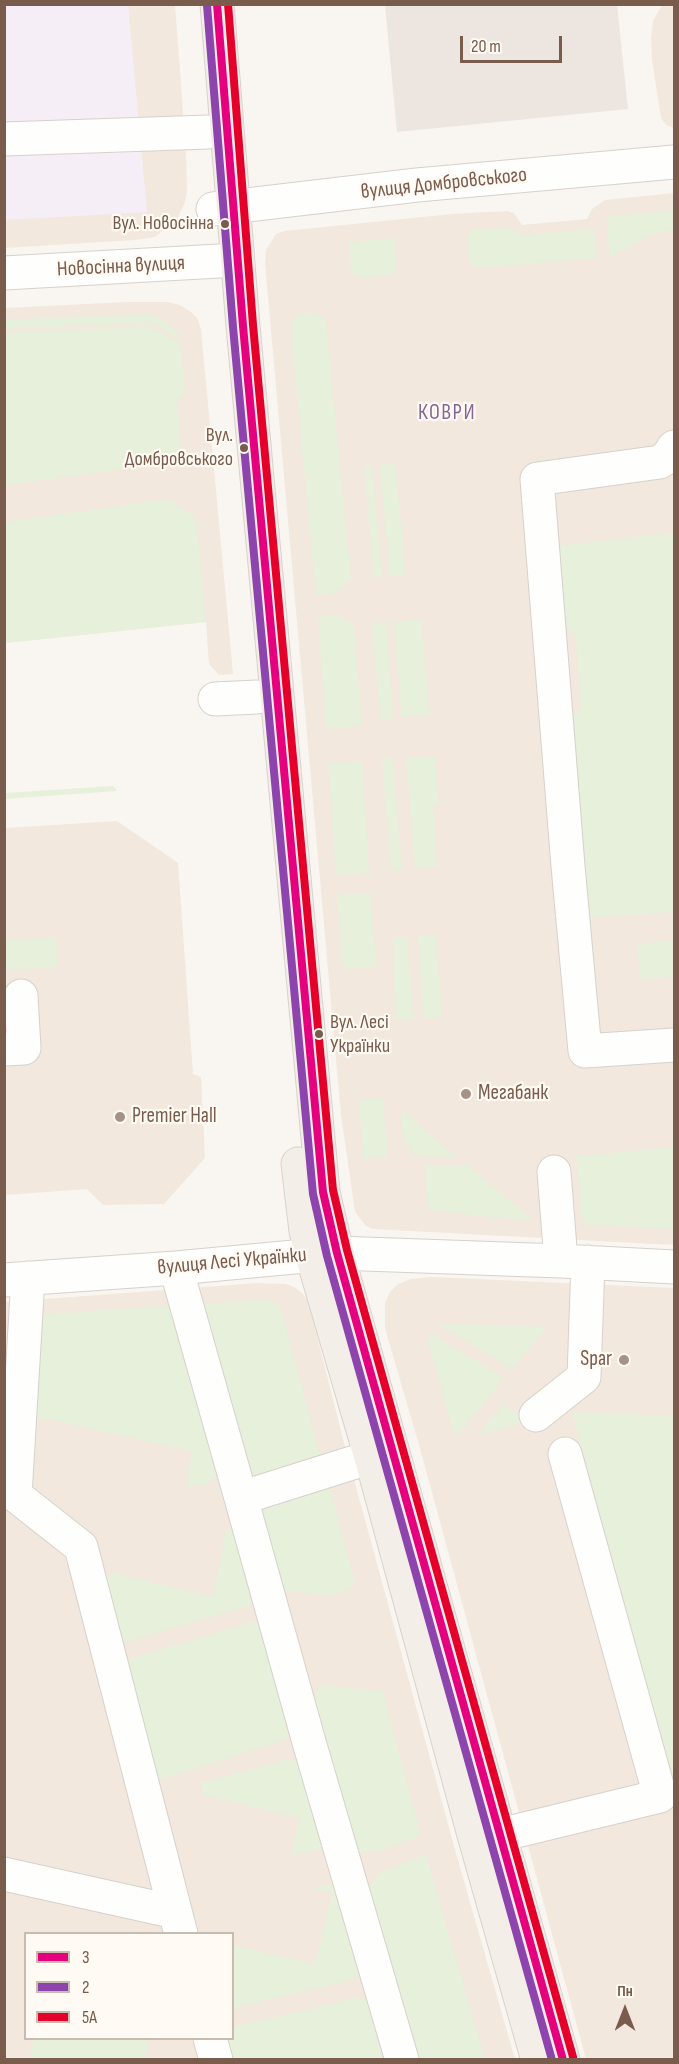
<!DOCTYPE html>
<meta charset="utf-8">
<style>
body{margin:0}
#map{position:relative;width:679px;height:2064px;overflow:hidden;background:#f9f5f0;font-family:"Sofia Sans Condensed",sans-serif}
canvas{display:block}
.frame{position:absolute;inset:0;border:6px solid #7a5c4d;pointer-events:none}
.legend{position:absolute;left:24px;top:1932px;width:210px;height:108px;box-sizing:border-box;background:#fffaf3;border:2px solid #cabbb1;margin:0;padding:8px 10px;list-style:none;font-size:18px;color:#7a5c4d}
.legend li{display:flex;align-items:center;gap:12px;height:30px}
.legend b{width:30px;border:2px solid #cabbb1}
.north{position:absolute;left:595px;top:1980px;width:60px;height:60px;-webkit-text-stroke:4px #fffaf3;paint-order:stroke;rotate:0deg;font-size:16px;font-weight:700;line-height:24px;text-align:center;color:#7a5c4d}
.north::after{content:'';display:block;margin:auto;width:21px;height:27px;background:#7a5c4d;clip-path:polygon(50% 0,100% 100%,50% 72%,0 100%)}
.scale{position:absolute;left:460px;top:36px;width:102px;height:27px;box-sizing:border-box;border:3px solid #7a5c4d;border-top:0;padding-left:8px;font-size:18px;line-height:21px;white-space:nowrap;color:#7a5c4d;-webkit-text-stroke:4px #fffaf3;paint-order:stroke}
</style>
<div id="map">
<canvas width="679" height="2064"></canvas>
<div class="frame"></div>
<ul class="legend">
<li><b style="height:8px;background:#e5007d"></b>3</li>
<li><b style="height:8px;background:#8e44ad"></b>2</li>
<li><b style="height:8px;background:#e4002b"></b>5А</li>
</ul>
<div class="north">Пн</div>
<div class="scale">20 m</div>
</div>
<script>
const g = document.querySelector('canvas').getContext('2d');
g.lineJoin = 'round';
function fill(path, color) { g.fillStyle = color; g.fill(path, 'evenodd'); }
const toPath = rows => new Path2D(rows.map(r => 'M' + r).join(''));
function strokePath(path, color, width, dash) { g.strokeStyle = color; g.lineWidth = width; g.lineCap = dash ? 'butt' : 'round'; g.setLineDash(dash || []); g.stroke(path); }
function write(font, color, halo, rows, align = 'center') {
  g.font = font + ' "Sofia Sans Condensed",sans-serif'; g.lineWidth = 4.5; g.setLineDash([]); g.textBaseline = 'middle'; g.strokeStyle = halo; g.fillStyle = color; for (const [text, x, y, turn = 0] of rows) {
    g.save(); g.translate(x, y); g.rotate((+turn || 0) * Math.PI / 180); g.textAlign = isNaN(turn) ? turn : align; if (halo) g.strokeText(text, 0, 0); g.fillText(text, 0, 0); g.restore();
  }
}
fill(toPath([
 [5,5,175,5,186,152,187,191,185,202,178,218,155,237,135,240,5,248],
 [662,5,674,5,674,128,666,125,661,118,652,60,651,38,653,21],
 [674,193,674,1245,373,1229,366,1226,355,1212,341,1115,265,263,266,250,276,234,284,231,452,214,507,211,514,213,522,225,587,219,592,209,605,200],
 [127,302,167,302,180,305,191,312,197,318,201,329,233,674,219,675,209,664,206,622,5,643,5,308],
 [117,821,178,863,193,1074,201,1077,205,1158,164,1204,103,1205,87,1189,5,1195,5,828],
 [431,1277,674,1288,674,2059,586,2059,421,1452,385,1328,385,1303,390,1292,398,1284,411,1279],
 [258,1283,286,1284,296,1288,304,1295,309,1304,344,1443,457,1857,515,2059,5,2060,5,1302],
 [26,1934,232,1934,232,2038,26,2038]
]), '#f2e8de');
fill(toPath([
 [385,5,617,5,628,109,397,132]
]), '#ede5e0');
fill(toPath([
 [5,5,128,5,147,212,5,220]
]), '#f6eef6');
fill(toPath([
 [674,210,674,230,659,231,610,257,606,217],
 [508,227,521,235,589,229,594,231,597,258,478,268,469,264,467,231],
 [394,238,397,268,394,272,390,275,362,278,351,273,349,242],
 [310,311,322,316,326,321,351,580,336,593,316,595,291,332,292,322,296,316],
 [140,314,149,314,166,322,178,333,179,338,151,323,5,329,5,320],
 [147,326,181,342,185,392,177,402,181,449,168,463,5,485,5,333],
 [395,464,406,575,390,576,380,465],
 [372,466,382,576,374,577,364,467],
 [168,499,196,518,206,622,5,643,5,522],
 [674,533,674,912,585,918,571,724,573,716,581,709,576,637,561,620,555,546],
 [337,615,354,625,362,726,326,728,318,617],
 [421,619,430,715,402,717,394,622],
 [386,622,393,718,380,720,372,623],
 [435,756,439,804,433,805,437,867,415,869,406,758],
 [393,758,402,870,391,871,382,759],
 [362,761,369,873,336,875,328,763],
 [113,786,117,791,5,799,5,793],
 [371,893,376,966,343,969,337,895],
 [436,934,442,1017,424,1018,418,936],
 [56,937,58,967,5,970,5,940],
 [393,937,407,937,414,1019,395,1020],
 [674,940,674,976,641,980,637,944],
 [383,1098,388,1157,363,1159,359,1099],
 [401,1109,456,1157,415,1156,403,1139],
 [674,1147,674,1229,583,1224,576,1156],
 [425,1165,467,1165,535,1221,433,1211,427,1205],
 [262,1299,271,1301,278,1305,282,1312,322,1462,268,1481,247,1477,196,1305],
 [175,1305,218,1474,211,1481,203,1485,186,1485,192,1451,28,1415,34,1315],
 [436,1323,546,1327,512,1369],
 [430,1333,505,1378,459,1434,454,1435,428,1341],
 [503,1404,527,1422,478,1435],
 [572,1412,674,1416,674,1786],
 [328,1479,355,1583,349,1589,332,1596,277,1590,258,1511,261,1505],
 [233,1528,261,1602,118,1644,103,1576,114,1573,213,1597,226,1529],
 [267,1618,294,1733,288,1738,248,1752,155,1781,122,1661],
 [320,1685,383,1691,421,1835,378,1852,359,1852,352,1849,310,1707],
 [286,1760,295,1761,303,1765,330,1847,291,1856,299,1818,204,1795,201,1783],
 [426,1854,485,2059,412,2059,368,1889,373,1879,381,1872],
 [340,1883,362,1967,358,1974,352,1980,233,2008,232,1945,315,1964,332,1893,311,1888],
 [356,1998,366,1999,373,2004,390,2059,226,2059,220,2039,232,2038,233,2027],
 [34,2039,34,2038,150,2039,145,2059,29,2059]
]), '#e7f0db');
const minor = toPath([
 [4,139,208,132],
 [213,209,417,185,674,162],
 [4,273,237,260],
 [674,447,668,456,660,462,537,479,568,866,585,1051,674,1045],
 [215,699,257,697],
 [4,1049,24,1048,21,996],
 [554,1172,561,1261],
 [176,1268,241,1498],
 [28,1278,15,1495,81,1547,181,1934],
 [4,1280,176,1268,337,1253,561,1261,674,1267],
 [536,1415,584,1377,588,1262],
 [371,1457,241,1498,309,1742,402,2060],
 [500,1835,660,1796,565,1454],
 [4,1874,175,1912],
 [210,2038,216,2060]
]);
const major = toPath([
 [217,4,243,326,323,1192,337,1253,563,2060],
 [298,1164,306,1231,312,1255,371,1457,474,1835,538,2060]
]);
strokePath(minor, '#d7d1cb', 35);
strokePath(major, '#dad1cc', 35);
strokePath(minor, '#fefefd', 33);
strokePath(major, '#f3eee8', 33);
strokePath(toPath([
 [217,4,243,326,323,1192,337,1253,563,2060]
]), '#e5007d', 8);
strokePath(toPath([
 [207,5,233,327,313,1194,327,1256,552,2060]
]), '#8e44ad', 8);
strokePath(toPath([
 [228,4,253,325,333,1190,347,1250,573,2057]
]), '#e4002b', 8);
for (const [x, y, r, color] of [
 [225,224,5,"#7a5c4d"],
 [244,448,5,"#7a5c4d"],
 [319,1034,5,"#7a5c4d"],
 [466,1094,6,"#a69286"],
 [120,1117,6,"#a69286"],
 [624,1360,6,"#a69286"]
]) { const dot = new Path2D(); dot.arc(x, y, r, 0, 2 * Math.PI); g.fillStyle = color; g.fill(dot); strokePath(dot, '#fffaf3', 2); }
write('20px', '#7a5c4d', '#fffaf3', [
 ["Вул. Новосінна",214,224],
 ["Вул.",233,436],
 ["Домбровського",233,460],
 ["Вул. Лесі",330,1023,"left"],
 ["Українки",330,1047,"left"]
], 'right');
write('21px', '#7a5c4d', '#fffaf3', [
 ["вулиця Домбровського",444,184,-6],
 ["Новосінна вулиця",121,267,-3],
 ["вулиця Лесі Українки",232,1262,-5]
]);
write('21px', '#7a5c4d', '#fffaf3', [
 ["Мегабанк",478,1094],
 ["Premier Hall",132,1117],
 ["Spar",612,1360,"right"]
], 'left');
g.letterSpacing = '1.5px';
write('22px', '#846695', '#fffaf3', [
 ["КОВРИ",447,413]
]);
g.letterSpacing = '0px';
</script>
